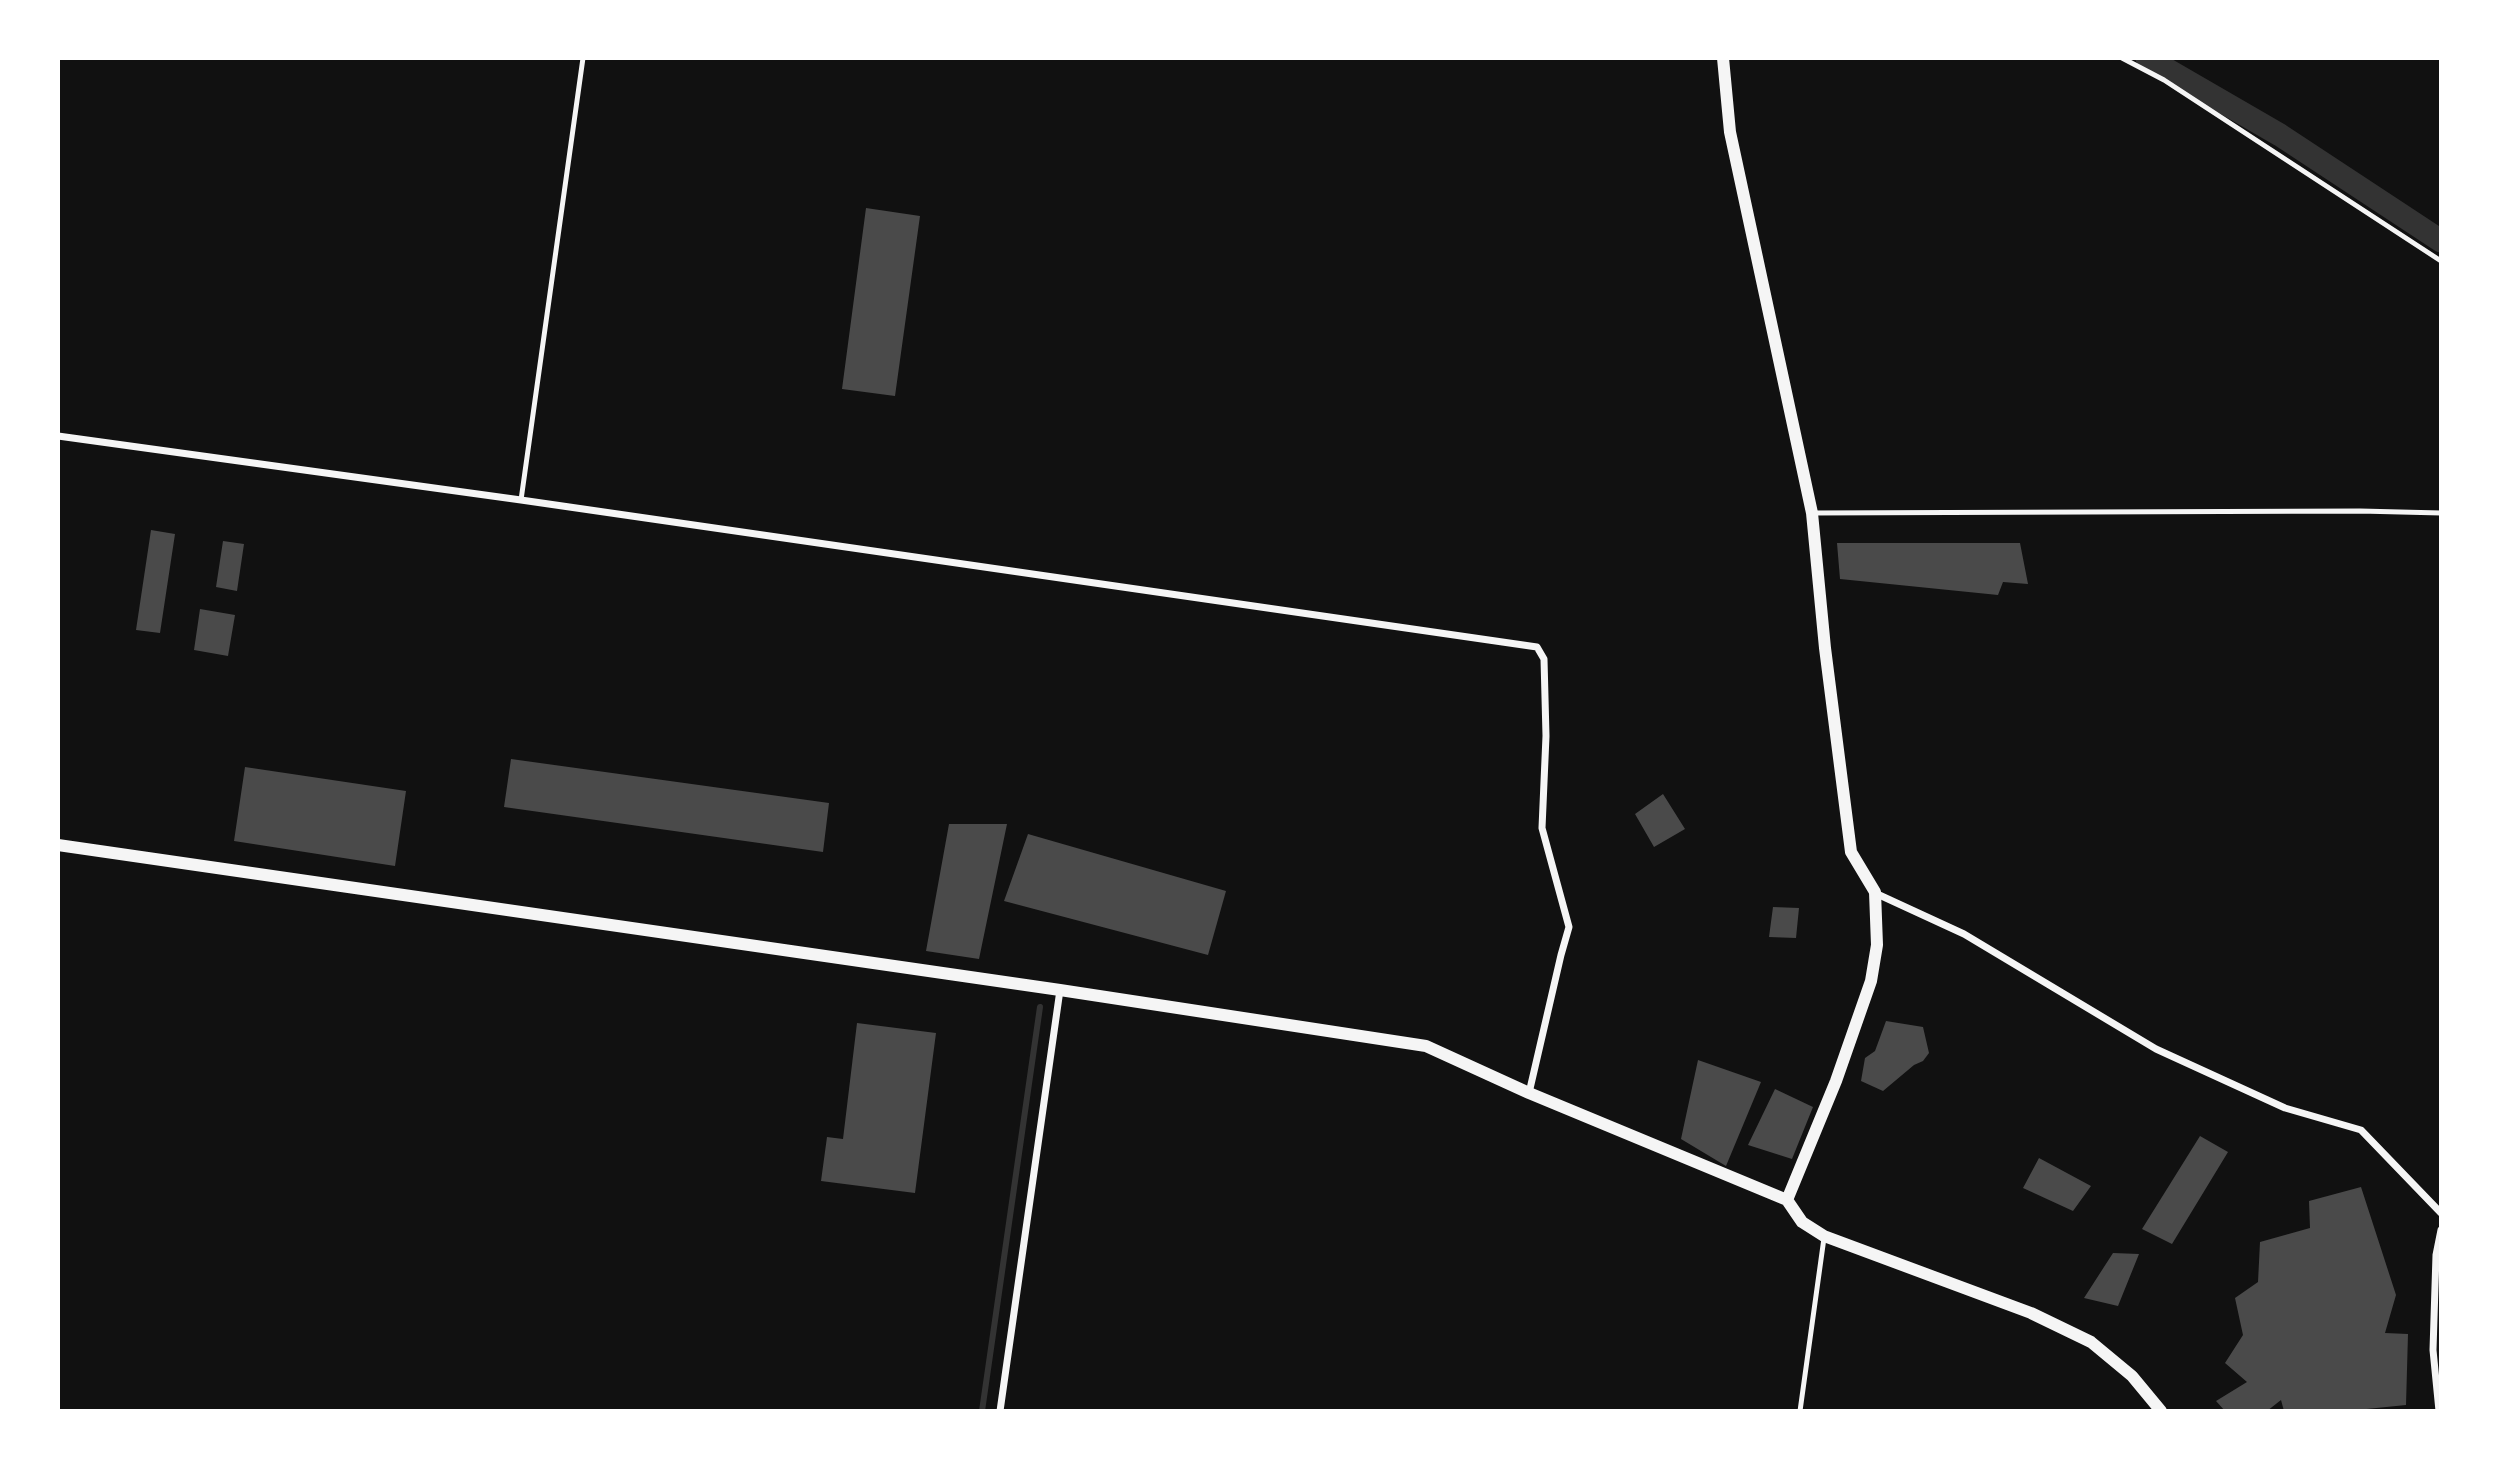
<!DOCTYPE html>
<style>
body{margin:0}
#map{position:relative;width:2499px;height:1469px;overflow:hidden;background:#111;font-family:"Source Sans 3",sans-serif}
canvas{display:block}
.frame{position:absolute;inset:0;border:60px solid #fff;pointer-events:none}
</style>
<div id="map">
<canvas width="2499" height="1469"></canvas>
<div class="frame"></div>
</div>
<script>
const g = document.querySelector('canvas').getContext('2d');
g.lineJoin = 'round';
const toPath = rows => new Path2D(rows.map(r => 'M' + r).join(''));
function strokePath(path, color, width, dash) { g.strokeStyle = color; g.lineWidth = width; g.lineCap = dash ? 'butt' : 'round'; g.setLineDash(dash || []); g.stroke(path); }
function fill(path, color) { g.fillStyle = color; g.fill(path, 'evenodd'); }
strokePath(toPath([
 [982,1411,1040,1007]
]), '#333', 6);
strokePath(toPath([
 [2147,58,2280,135,2441,241]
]), '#333', 23);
fill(toPath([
 [866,208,920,216,895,396,842,389],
 [151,530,175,534,160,633,136,630],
 [223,541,244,544,237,591,216,587],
 [1837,543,2020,543,2028,584,2003,582,1998,595,1840,579],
 [200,609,235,615,228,656,194,650],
 [511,759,829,803,823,852,504,807],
 [245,767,406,791,395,866,234,841],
 [1663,794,1685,829,1654,847,1635,814],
 [949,824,1007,824,979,959,926,951],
 [1028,834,1226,891,1208,955,1004,901],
 [1773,907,1799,908,1796,938,1769,937],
 [1886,1021,1923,1027,1929,1053,1923,1061,1914,1065,1883,1091,1861,1081,1865,1058,1875,1051],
 [857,1023,936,1033,915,1193,821,1181,827,1137,843,1139],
 [1698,1060,1761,1082,1726,1166,1681,1139],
 [1775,1089,1813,1107,1792,1159,1748,1145],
 [2200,1136,2228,1152,2172,1244,2142,1229],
 [2039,1158,2091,1186,2073,1211,2023,1188],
 [2361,1187,2396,1295,2385,1333,2408,1334,2406,1405,2347,1411,2284,1411,2281,1400,2267,1411,2225,1411,2216,1401,2247,1382,2225,1363,2243,1335,2235,1298,2258,1282,2260,1242,2310,1228,2309,1201],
 [2113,1253,2139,1254,2118,1306,2084,1298]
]), '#4a4a4a');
strokePath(toPath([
 [2122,58,2164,80,2441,261],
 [521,500,583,58],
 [1812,513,2360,511,2441,513],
 [1800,1411,1824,1238]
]), '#f5f5f5', 5);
strokePath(toPath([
 [58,436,521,500,1537,647,1544,659,1546,736,1542,828,1569,927,1561,955,1529,1093],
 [1875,893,1964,934,2156,1049,2285,1108,2361,1130,2441,1213],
 [1000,1411,1060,990],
 [2439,1411,2433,1350,2436,1255,2441,1230]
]), '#f5f5f5', 7);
strokePath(toPath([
 [1723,58,1730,132,1812,513,1825,648,1851,852,1875,892,1877,945,1871,981,1836,1081,1787,1200],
 [58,845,1060,990,1426,1046,1529,1093,1787,1200],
 [1787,1200,1802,1222,1824,1236,2031,1313,2091,1342,2132,1376,2161,1411]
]), '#f5f5f5', 12);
</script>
